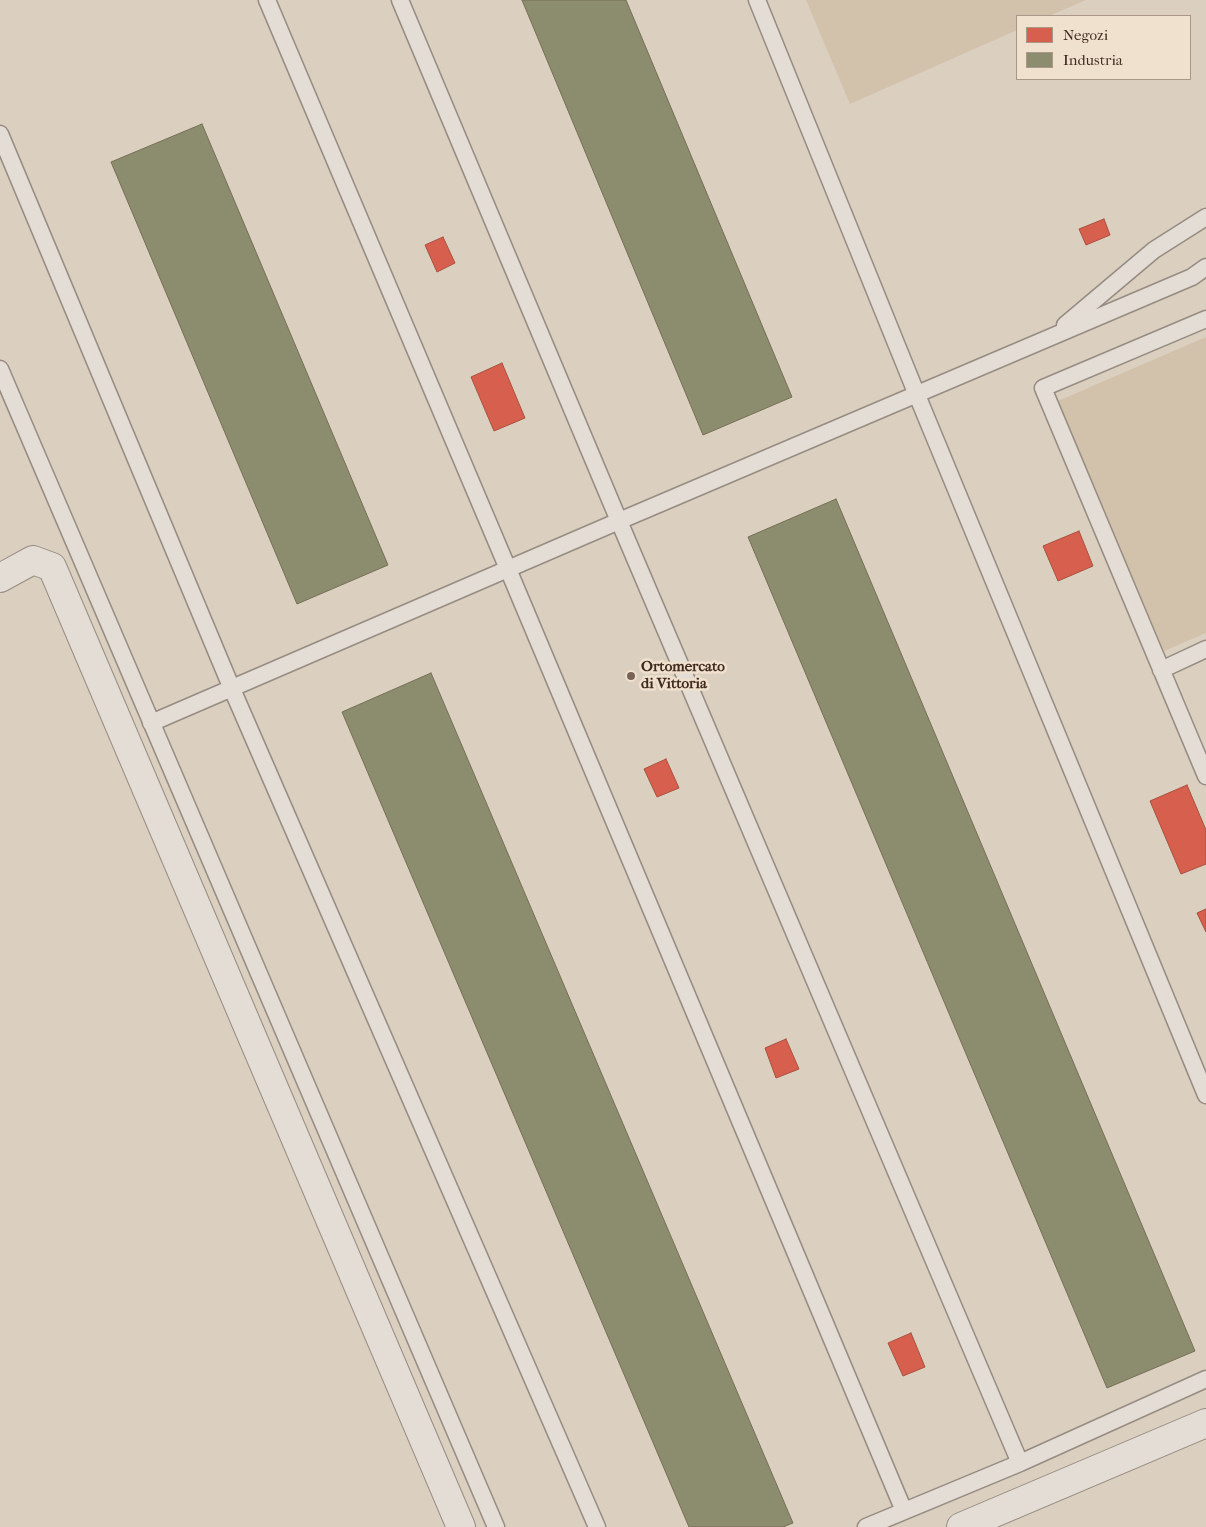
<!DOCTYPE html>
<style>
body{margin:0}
#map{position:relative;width:1206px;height:1527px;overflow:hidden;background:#dbcfbf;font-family:"IM FELL French Canon",serif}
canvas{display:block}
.legend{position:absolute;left:1016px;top:15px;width:175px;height:65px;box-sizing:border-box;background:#efe1ce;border:1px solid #a99888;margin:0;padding:6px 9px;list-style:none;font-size:15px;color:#412b1e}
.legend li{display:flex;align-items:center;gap:10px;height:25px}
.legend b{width:25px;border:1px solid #a99888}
</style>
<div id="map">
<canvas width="1206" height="1527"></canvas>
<ul class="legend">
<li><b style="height:14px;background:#d6604d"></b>Negozi</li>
<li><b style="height:14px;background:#8c8c6e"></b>Industria</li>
</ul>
</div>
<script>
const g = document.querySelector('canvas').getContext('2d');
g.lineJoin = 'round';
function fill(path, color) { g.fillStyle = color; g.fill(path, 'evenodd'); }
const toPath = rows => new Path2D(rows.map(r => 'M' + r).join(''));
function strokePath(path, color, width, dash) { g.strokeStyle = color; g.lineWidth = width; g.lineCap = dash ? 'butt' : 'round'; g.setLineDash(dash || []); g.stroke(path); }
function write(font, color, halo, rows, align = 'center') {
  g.font = font + ' "IM FELL French Canon",serif'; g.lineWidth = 5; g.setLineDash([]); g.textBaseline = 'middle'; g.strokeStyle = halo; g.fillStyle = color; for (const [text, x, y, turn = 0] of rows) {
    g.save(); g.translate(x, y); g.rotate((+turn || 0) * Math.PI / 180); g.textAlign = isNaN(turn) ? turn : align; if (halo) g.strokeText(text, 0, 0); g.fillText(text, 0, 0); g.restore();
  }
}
fill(toPath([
 [806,0,1086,0,1049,16,1017,16,1017,30,850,104],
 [1206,337,1206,633,1164,651,1058,401]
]), '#d2c1ab');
const shops = toPath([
 [1104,219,1110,235,1086,245,1079,229,1104,219],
 [443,237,455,263,437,272,425,245,443,237],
 [502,363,525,418,494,431,471,377,502,363],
 [1079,531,1093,566,1058,581,1043,546,1079,531],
 [666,759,679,788,657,797,644,769,666,759],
 [1187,785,1206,830,1206,864,1181,874,1150,801,1187,785],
 [1206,909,1206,932,1197,913,1206,909],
 [786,1039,799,1069,776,1078,765,1048,786,1039],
 [911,1333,925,1367,903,1376,888,1343,911,1333]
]);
fill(shops, '#d6604d');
strokePath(shops, '#a9503f', 1);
const industry = toPath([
 [522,0,626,0,792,397,703,435,522,0],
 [202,124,388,565,297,604,111,162,202,124],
 [836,499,1195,1351,1107,1388,748,537,836,499],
 [431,673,793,1523,783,1527,689,1527,342,712,431,673]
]);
fill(industry, '#8c8c6e');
strokePath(industry, '#766f56', 1);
const service = toPath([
 [267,0,508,569,904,1511],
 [400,0,619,521,1020,1463],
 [757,0,917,395,1206,1095],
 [0,134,232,689,597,1527],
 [1206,319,1043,388,1206,776],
 [1065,325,1154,250,1206,217],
 [0,369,496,1527],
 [1161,670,1206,649],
 [151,723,619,521,1192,277,1206,267],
 [866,1527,1020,1463,1206,1379]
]);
const minor = toPath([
 [0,578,33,560,52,567,461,1527],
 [961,1527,1206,1423]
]);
strokePath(service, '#968c82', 19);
strokePath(minor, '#968c82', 30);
strokePath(service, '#e3ddd5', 16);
strokePath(minor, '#e3ddd5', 28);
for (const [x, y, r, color] of [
 [631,676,5,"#776456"]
]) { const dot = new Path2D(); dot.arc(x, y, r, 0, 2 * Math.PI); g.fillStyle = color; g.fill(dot); strokePath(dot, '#efe1ce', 2); }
write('bold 15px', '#412b1e', '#efe1ce', [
 ["Ortomercato",641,667],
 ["di Vittoria",641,684]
], 'left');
</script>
